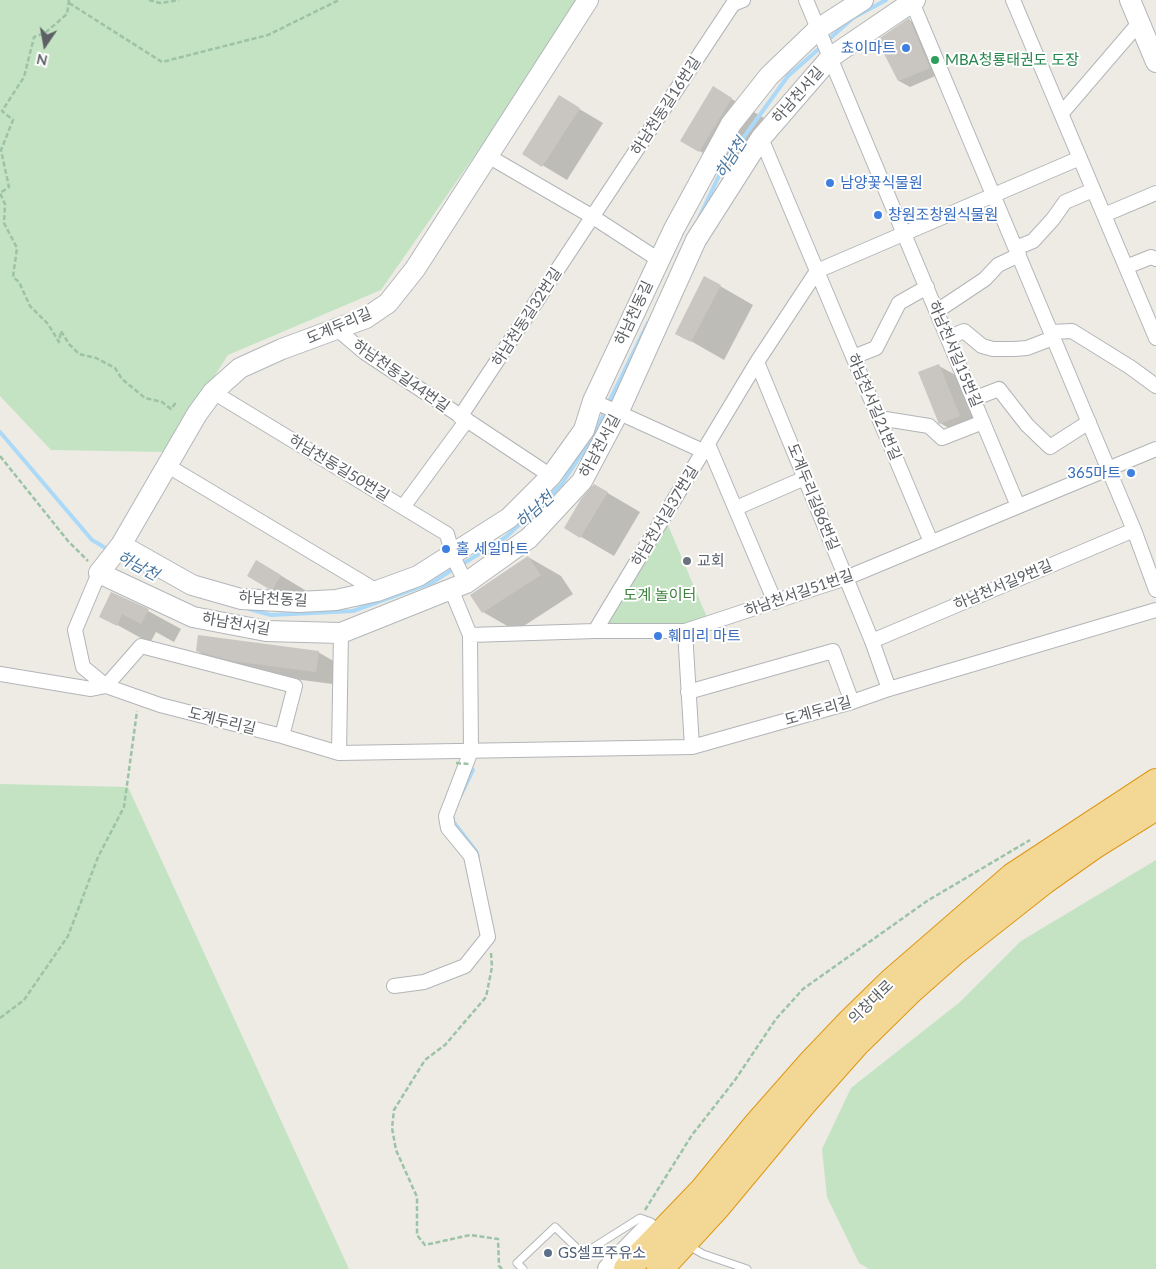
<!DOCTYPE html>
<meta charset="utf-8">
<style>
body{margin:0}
#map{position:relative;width:1156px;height:1269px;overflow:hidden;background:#edebe4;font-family:Lato,sans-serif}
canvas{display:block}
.north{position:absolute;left:20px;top:20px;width:50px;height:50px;-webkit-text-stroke:4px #fff;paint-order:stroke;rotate:192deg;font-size:14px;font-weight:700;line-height:20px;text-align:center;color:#5c6064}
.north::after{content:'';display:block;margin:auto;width:18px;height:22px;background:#5c6064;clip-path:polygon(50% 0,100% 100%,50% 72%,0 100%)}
</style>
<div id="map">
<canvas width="1156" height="1269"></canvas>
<div class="north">N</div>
</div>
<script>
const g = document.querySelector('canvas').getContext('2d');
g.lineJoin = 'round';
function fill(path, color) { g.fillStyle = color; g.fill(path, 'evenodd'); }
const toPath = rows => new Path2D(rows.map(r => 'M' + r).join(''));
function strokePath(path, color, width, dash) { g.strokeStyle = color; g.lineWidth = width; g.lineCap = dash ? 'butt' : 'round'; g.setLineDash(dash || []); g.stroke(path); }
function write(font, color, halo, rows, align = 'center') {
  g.font = font + ' Lato,"Noto Sans KR",sans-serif'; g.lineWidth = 4; g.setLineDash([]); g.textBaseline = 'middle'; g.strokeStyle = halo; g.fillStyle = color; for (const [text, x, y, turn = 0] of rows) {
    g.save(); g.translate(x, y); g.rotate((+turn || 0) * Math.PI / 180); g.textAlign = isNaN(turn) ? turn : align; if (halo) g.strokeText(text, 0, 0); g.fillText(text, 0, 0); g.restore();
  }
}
fill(toPath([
 [0,0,583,0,381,290,228,355,166,452,51,450,0,396],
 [665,518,709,622,685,630,597,630],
 [0,784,128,787,349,1269,0,1269],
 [1156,860,1156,1269,869,1269,859,1263,827,1197,822,1149,851,1088,960,1002,1021,941]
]), '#c4e3c3');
fill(toPath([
 [909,20,920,26,940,74,910,87,899,81],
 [713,88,764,118,732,170,681,140],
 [559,97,603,123,567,180,524,154],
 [720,286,753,305,724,360,677,333],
 [939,366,963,379,983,430,965,437,940,423],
 [594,485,640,512,614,556,566,528],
 [528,557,561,576,573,594,516,631,483,612,471,595],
 [257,561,313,595,303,607,248,575],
 [112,594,148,611,181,629,174,642,156,632,150,643,101,616],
 [197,651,318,652,342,666,340,685,257,674,221,664]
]), '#0003');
strokePath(toPath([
 [827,41,853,18,886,0],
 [699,218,725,163,788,76,822,46],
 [608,404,648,323],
 [0,432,92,540,109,550],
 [120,557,144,571,158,577],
 [461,565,506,537,561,485,593,437,605,411],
 [249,609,271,615,353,611,433,582,455,568],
 [461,795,473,770],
 [453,818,452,820,476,851,478,857]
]), '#abd9f7', 4);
fill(toPath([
 [909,18,930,68,898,81,877,40],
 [713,86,732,98,699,152,680,141],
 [559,95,580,108,542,167,522,154],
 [704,276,721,285,691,342,675,334],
 [939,364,960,416,939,424,918,372],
 [594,484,608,492,580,538,564,528,581,499],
 [528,556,541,575,482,613,470,595],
 [256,560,281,575,273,589,269,589,247,576],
 [111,592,149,609,141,624,122,614,117,626,99,617],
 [198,635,319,651,316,672,232,661,196,651]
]), '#c9c6c2');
const lane = toPath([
 [689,1246,703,1254,747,1269],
 [523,1269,517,1263,555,1227,583,1254,640,1218,651,1222]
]);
const street = toPath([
 [806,0,1018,506],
 [1013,0,1156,338],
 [912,2,1134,530,1156,590],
 [1061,114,1139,23],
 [761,138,931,542],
 [488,156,593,217,659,260],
 [1104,215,1156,193],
 [1016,248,1033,241,1053,219,1065,202,1093,190],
 [1126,267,1151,257,1156,259],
 [937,311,985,279,998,265,1019,255],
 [337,329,364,352,551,476],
 [1051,332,1072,331,1130,367,1156,386],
 [948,338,964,331,982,346,993,349,1014,349,1027,348,1053,338],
 [853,357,876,348,899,303,927,287],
 [757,362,872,641,889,689],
 [213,392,447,534,454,559,466,583],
 [973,399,999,389,1027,425,1050,447,1089,422],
 [593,401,703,451],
 [460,417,733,4,743,0],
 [879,418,929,426,942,438,983,422],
 [708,444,775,602],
 [168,466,377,591],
 [403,507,467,420],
 [736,508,805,478],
 [99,573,75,630,83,667,106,686,160,705,282,736,339,753,692,747,852,702,889,689,1156,610],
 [451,589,470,635,595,631,685,631,846,578,1156,449],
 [595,631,757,362,817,271,1080,158],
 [685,631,692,747],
 [872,641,1134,530],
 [0,674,91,689,106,686,141,646,295,686,282,736],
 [688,692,833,651,852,702],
 [339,753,341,633],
 [394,986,424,982,465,966,488,937,471,856,448,828,446,816,471,751,470,635]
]);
const secondary = toPath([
 [588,0,415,269,388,303,366,318,282,349,240,368,213,392,197,414,121,545,99,573,193,617,266,631,341,633,466,583,529,538,582,481,618,413,696,240,761,138,831,57,915,0],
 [1130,0,1156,62],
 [121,545,192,585,241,599,299,602,336,600,377,591,418,576,509,518,551,476,584,430,593,401,674,229,731,124,769,76,818,29,863,0],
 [608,1269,648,1228]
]);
const highway = toPath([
 [627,1269,703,1190,758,1123,810,1064,851,1021,892,981,1013,876,1156,782],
 [660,1269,717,1207,802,1105,856,1044,911,990,954,952,1044,881,1095,845,1156,807]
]);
strokePath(lane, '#b2b5b8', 9);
strokePath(street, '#b2b5b8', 16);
strokePath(secondary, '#b3b7bb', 22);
strokePath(highway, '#de9714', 28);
strokePath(toPath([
 [69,0,67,14,45,33,34,37,24,77,2,111,13,120,1,150,9,187,0,193,5,204,4,223,17,248,13,277,19,282,30,306,48,324,59,342,61,331,69,344,79,354,96,358,115,368,122,379,145,398,162,402,171,409,177,401],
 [149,0,160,3,179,0],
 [69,3,162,62,268,35,339,0],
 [0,456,68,541,88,561],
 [491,953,492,967,486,997,445,1045,425,1060,394,1110,392,1128,396,1150,417,1197,417,1235,425,1245,470,1235,498,1239,499,1266,502,1269],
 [0,1018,24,1000,68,936,98,857,124,807,137,711],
 [645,1210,692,1135,735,1080,776,1019,803,989,927,901,1030,840]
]), '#9cc3a6', 2.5, [5, 2.5]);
strokePath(lane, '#fff', 7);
strokePath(street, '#fff', 14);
strokePath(secondary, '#fff', 20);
strokePath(highway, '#f3d895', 26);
strokePath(toPath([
 [456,763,469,764]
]), '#9cc3a6', 2.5, [5, 2.5]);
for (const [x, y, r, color] of [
 [906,48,5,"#3f7fe0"],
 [935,60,5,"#2e9e5b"],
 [830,183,5,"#3f7fe0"],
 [878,215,5,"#3f7fe0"],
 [1131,473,5,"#3f7fe0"],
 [446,549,5,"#3f7fe0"],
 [687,561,5,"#6b7280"],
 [658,636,5,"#3f7fe0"],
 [548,1253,5,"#5c6f8a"]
]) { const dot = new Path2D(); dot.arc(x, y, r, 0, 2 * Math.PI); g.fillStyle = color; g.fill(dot); strokePath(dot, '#fff', 2); }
write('15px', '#366cbe', '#fff', [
 ["쵸이마트",896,48,"right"],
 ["남양꽃식물원",840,183],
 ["창원조창원식물원",888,215],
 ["365마트",1121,473,"right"],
 ["홀 세일마트",456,549],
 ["훼미리 마트",668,636]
], 'left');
write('15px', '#27864d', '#fff', [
 ["MBA청룡태권도 도장",945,60]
], 'left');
write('15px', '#5c6064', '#fff', [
 ["하남천서길",798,95,-49],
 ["하남천동길16번길",666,106,-57],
 ["하남천동길",634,313,-65],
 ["하남천동길32번길",527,317,-57],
 ["도계두리길",339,326,-23],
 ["하남천서길15번길",955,354,67],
 ["하남천동길44번길",401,376,35],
 ["하남천서길21번길",874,407,67],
 ["하남천서길",600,446,-62],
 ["하남천동길50번길",339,468,31],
 ["도계두리길86번길",813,497,68],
 ["하남천서길37번길",665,516,-59],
 ["하남천서길9번길",1003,585,-23],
 ["하남천서길51번길",799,593,-19],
 ["하남천동길",273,599,3],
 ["하남천서길",236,624,10],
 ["도계두리길",818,711,-16],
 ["도계두리길",222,721,14],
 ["의창대로",871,1002,-44]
]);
write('15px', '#5b616d', '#fff', [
 ["교회",697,561]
], 'left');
write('15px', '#3d823d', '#fff', [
 ["도계 놀이터",660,595]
]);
write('15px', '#4e5e75', '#fff', [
 ["GS셀프주유소",558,1253]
], 'left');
write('italic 16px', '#4675a0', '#fff', [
 ["하남천",731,158,-58],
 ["하남천",535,510,-43],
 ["하남천",138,566,28]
]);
</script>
